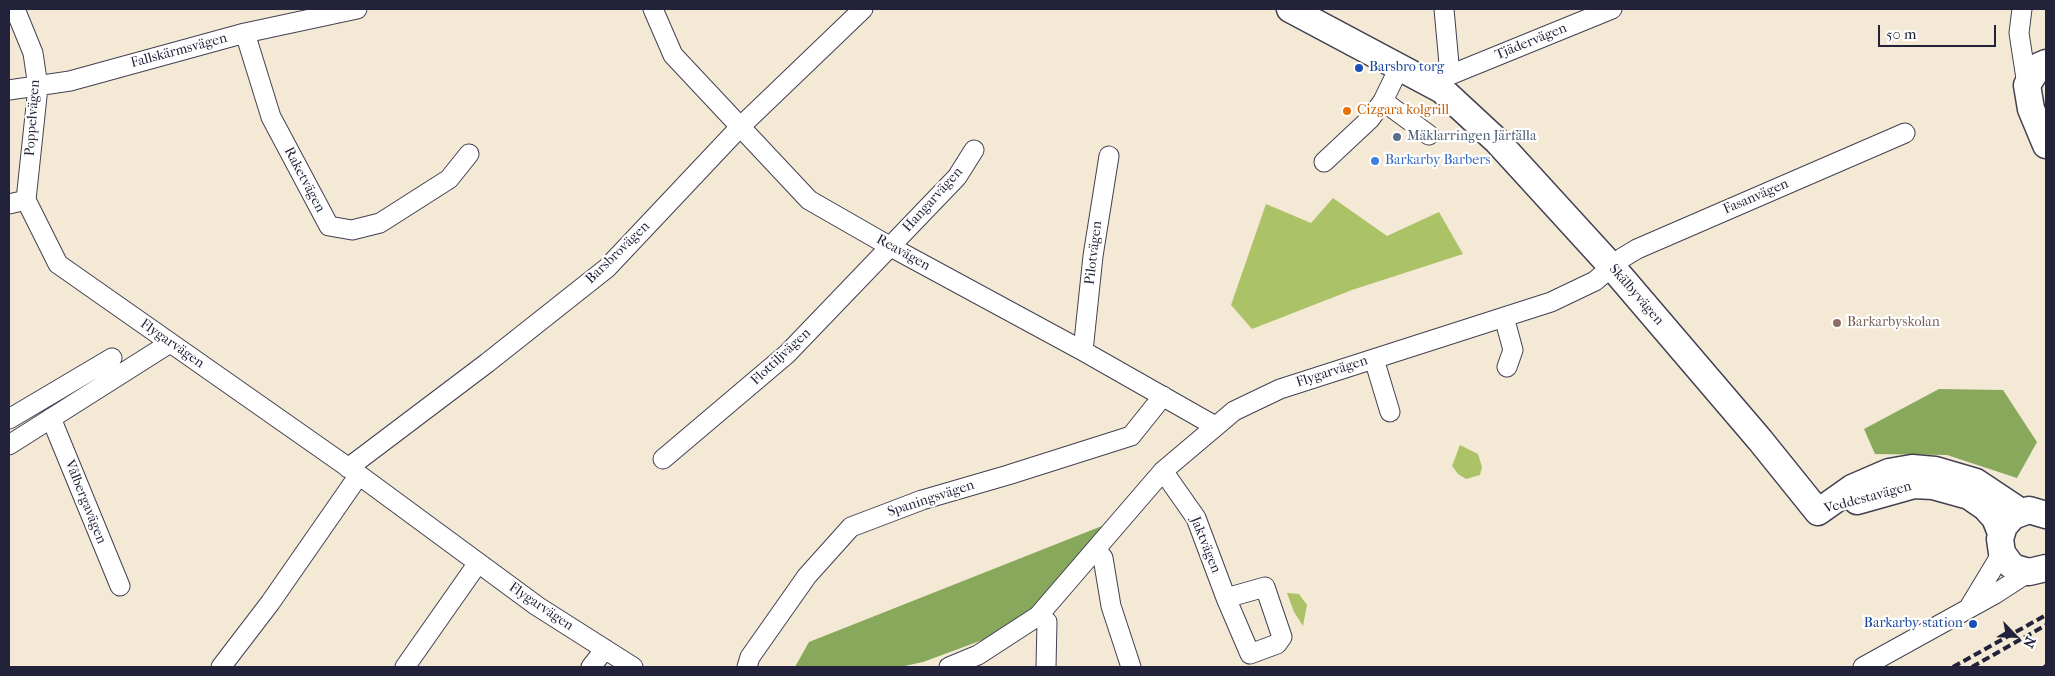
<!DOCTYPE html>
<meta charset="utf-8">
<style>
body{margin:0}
#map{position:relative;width:2055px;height:676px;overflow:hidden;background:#f4e9d4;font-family:"IM FELL French Canon",serif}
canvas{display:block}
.frame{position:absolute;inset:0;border:10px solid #22223b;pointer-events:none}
.north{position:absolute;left:1990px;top:611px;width:50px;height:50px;-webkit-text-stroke:4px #fff;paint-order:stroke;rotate:114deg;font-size:14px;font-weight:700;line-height:20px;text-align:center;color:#22223b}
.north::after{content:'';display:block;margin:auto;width:18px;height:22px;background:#22223b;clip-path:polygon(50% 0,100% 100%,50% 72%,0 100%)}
.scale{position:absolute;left:1878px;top:25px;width:118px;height:22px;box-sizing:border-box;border:2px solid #22223b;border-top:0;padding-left:6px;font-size:15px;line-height:18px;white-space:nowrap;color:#22223b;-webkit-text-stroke:4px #fff;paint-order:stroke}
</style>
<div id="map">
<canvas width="2055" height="676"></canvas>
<div class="frame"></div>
<div class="north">N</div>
<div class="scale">50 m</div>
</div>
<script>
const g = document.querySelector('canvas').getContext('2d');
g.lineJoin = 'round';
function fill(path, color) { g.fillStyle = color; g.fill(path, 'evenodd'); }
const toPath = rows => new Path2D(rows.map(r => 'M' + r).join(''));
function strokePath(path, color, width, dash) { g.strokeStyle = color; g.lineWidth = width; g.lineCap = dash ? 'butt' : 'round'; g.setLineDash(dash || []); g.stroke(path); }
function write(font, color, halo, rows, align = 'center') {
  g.font = font + ' "IM FELL French Canon",serif'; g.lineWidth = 4.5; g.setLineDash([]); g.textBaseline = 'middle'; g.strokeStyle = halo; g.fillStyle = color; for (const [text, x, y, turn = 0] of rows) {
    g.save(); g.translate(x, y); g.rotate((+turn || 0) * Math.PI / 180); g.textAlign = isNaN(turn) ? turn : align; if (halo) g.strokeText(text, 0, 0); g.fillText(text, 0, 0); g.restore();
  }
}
fill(toPath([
 [1333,198,1387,236,1439,212,1463,254,1352,290,1252,329,1231,305,1266,204,1311,223],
 [1460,445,1478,454,1482,467,1480,475,1466,479,1458,474,1452,466],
 [1287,593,1299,594,1307,605,1303,626,1294,612]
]), '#abc267');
fill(toPath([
 [1939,389,2003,390,2037,442,2017,478,1947,455,1875,454,1864,429],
 [1107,524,1035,606,996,635,923,662,900,667,795,667,809,642]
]), '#88a85c');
const street = toPath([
 [15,9,33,53,38,87,26,200],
 [653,9,673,55,809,200,891,247,1083,351,1215,426],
 [1444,9,1450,75],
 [2022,9,2019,33,2027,85],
 [245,33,271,117,329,226,352,230,380,223,449,179,469,154],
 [1450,75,1612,9],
 [9,90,70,81,245,33,357,9],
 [1383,101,1429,135],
 [1324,162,1370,119,1383,101,1399,68],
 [9,204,26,200,58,264,359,475,537,606,633,667],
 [1504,317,1513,350,1507,367],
 [1083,351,1093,256,1109,156],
 [1374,359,1390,412],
 [51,418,120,586],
 [9,419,112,358],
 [9,445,170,343],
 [663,459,787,354,957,177,974,150],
 [348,468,487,363,607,268,740,127,863,9],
 [1163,471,1196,518,1226,598,1250,654,1277,644,1282,637,1265,587,1226,598],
 [1096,549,1103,558,1111,606,1131,667],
 [1970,606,2002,553],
 [1038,616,1047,622,1046,667],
 [221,667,270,603,359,475],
 [405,667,478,563],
 [591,667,605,649],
 [747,667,750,657,807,576,851,527,922,500,1008,475,1131,436,1163,396],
 [949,667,978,655,1038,616,1163,471,1234,411,1280,389,1551,302,1595,281,1622,258,1637,249,1905,133],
 [1863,667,1995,594,2029,572]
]);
const secondary = toPath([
 [1290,9,1442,90,1497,141,1613,268,1760,440,1818,512],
 [2046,63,2039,66,2027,85,2031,109,2046,145],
 [1857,501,1914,485,1933,486,1969,496,1985,507,1995,518,2001,533],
 [1818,512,1852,488,1889,472,1912,468,1935,470,1976,482,2021,512],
 [2046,515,2029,510,2013,516,2004,526,2000,539,2002,553,2010,564,2015,568,2029,572,2046,568]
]);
strokePath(street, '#424052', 21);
strokePath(secondary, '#424052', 29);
strokePath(street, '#fff', 19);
strokePath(secondary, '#fff', 26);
strokePath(toPath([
 [1953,667,2046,615],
 [1972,667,2046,625],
 [2044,667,2046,666]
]), '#22223b', 4, [8, 4]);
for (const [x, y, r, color] of [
 [1359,68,5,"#1a4fb4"],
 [1347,111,5,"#e8710a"],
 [1397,137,5,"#5c6f8a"],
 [1375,161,5,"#3f7fe0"],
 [1837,323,5,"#8d6e63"],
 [1973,624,5,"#1a4fb4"]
]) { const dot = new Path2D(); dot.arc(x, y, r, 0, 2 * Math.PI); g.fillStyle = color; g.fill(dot); strokePath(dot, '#fff', 2); }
write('14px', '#22223b', '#fff', [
 ["Tjädervägen",1531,42,-22],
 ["Fallskärmsvägen",179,51,-15],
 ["Poppelvägen",33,118,-86],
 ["Raketvägen",304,180,62],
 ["Fasanvägen",1756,197,-23],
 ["Hangarvägen",933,200,-48],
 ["Barsbrovägen",618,253,-44],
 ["Reavägen",903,253,29],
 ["Pilotvägen",1094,253,-83],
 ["Skälbyvägen",1636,295,49],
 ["Flygarvägen",172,344,35],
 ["Flottiljvägen",781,357,-43],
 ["Flygarvägen",1332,372,-18],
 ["Veddestavägen",1868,498,-15],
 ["Spaningsvägen",931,499,-18],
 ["Vålbergavägen",85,502,68],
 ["Jaktvägen",1205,545,68],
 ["Flygarvägen",541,607,34]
]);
write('14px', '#164399', '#fff', [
 ["Barsbro torg",1369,68],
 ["Barkarby station",1963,624,"right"]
], 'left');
write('14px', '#c56008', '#fff', [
 ["Cizgara kolgrill",1357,111]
], 'left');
write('14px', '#4e5e75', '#fff', [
 ["Mäklarringen Järfälla",1407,137]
], 'left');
write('14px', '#366cbe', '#fff', [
 ["Barkarby Barbers",1385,161]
], 'left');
write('14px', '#785e54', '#fff', [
 ["Barkarbyskolan",1847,323]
], 'left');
</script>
